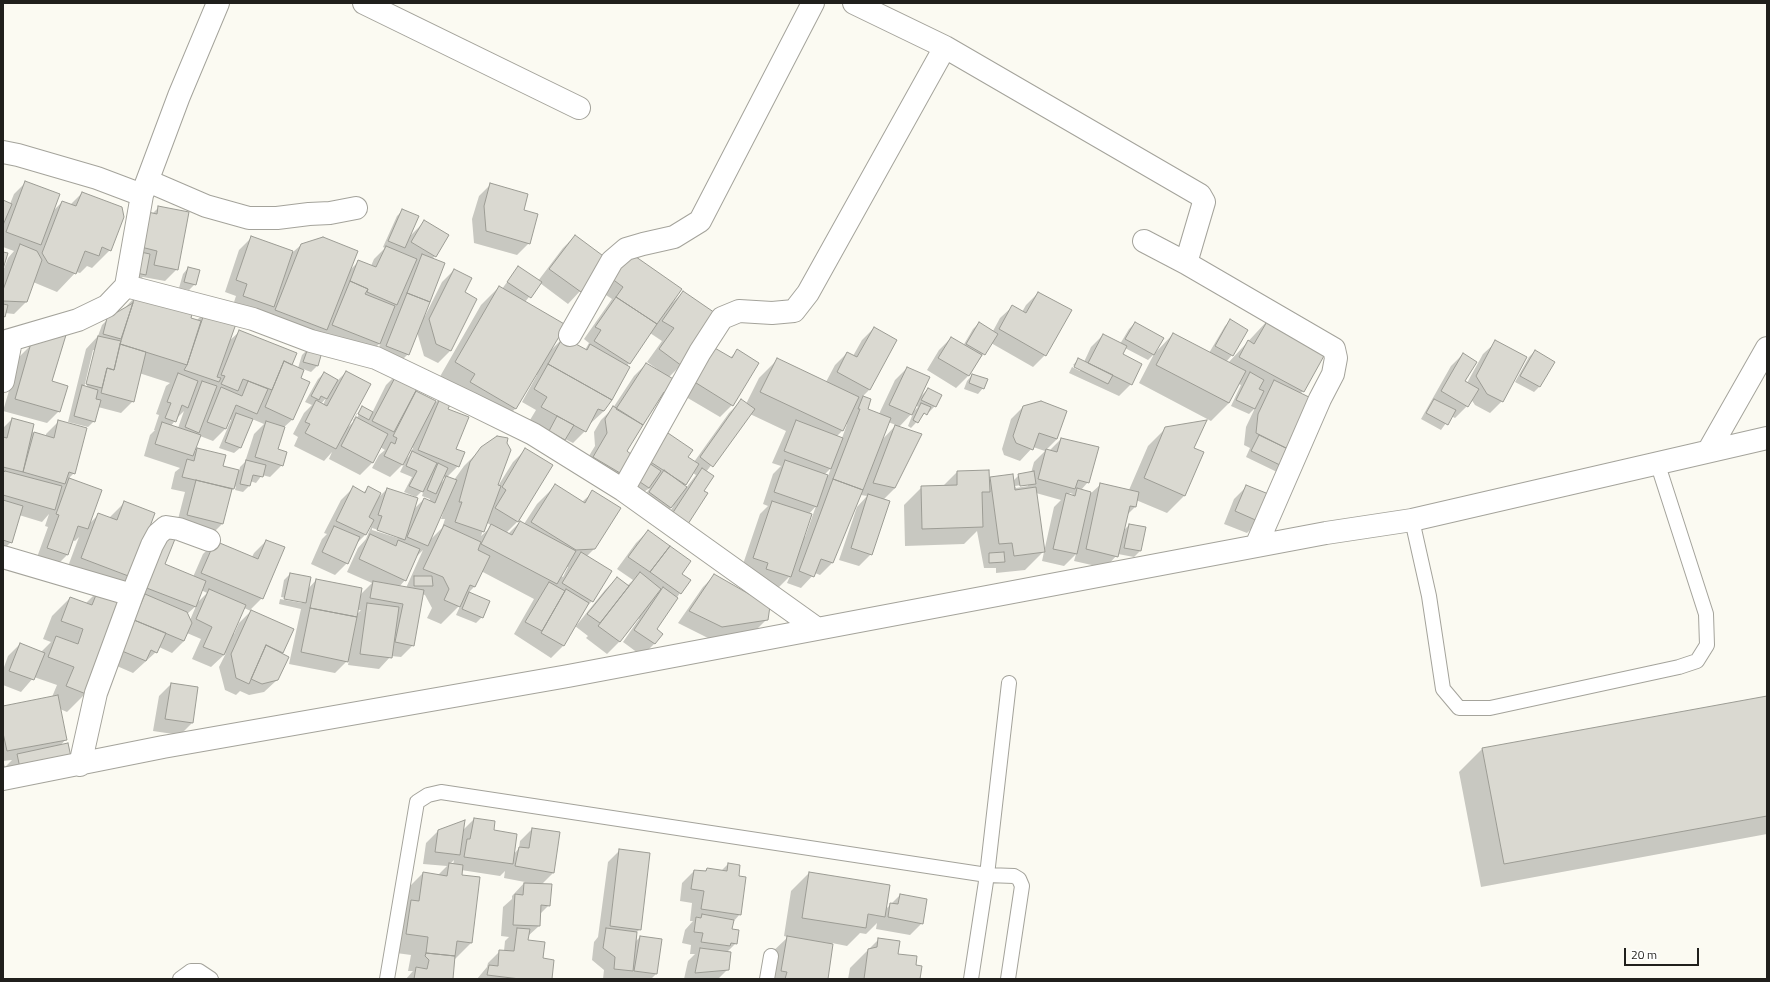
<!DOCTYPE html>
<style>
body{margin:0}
#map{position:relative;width:1770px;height:982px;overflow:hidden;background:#fbfaf2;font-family:"Titillium Web",sans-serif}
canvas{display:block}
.frame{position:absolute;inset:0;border:4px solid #201f1c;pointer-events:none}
.scale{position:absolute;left:1624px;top:948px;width:75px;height:18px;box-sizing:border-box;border:2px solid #201f1c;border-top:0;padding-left:5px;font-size:12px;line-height:14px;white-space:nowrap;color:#201f1c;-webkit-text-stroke:3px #fff;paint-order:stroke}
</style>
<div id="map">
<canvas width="1770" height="982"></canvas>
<div class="frame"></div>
<div class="scale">20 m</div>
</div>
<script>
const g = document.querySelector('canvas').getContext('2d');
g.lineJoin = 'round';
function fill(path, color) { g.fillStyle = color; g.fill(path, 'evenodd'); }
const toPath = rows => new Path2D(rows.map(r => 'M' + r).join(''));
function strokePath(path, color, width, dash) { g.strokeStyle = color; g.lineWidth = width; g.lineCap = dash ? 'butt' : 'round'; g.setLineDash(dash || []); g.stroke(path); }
fill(toPath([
 [26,182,52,212,62,202,70,205,82,193,110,250,92,268,87,266,80,273,76,272,57,292,33,282,26,302,14,314,5,313,3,318,3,271,8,258,14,251,3,247,3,201,10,204,14,194],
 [491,184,522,210,529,243,517,255,474,243,472,219,479,196],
 [159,207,177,269,165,281,143,277,139,280,127,278,152,214],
 [403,210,409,237,424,222,435,256,432,259,424,315,425,316,442,282,454,270,463,293,476,299,450,351,438,363,424,356,417,332,408,354,396,366,375,358,381,342,367,356,232,308,236,296,225,292,239,250,251,238,293,252,301,245,349,271,359,261,371,266,374,259,385,248,383,247,397,216],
 [575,236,609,262,584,291,582,289,568,304,540,283,525,302,550,351,563,338,585,350,589,343,584,339,612,299,600,291,617,266,672,303,683,292,681,365,668,378,666,393,654,405,626,451,630,455,620,473,607,485,581,469,595,446,594,432,601,420,613,408,634,376,646,364,656,370,657,369,647,362,662,341,650,333,627,366,604,411,591,423,590,422,585,431,573,443,565,439,559,445,544,437,548,430,530,420,536,410,522,402,537,375,536,374,515,409,497,427,438,380,481,305,499,287,502,289,518,267,538,281,563,248],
 [188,268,195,284,189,290,179,288,183,274],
 [1038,293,1045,355,1033,367,991,343,968,376,956,388,927,370,939,350,951,338,963,346,973,329,979,323,993,331,1000,318,1013,306,1022,312,1026,305],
 [135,297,196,321,205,312,228,342,239,332,298,368,302,355,308,349,317,366,311,372,303,369,300,378,293,419,283,428,277,450,282,465,270,477,262,475,256,483,250,481,249,486,243,492,235,490,236,486,230,492,222,524,210,536,176,527,185,492,171,489,175,472,180,468,144,456,150,435,155,430,154,430,159,415,156,414,166,386,170,383,139,373,133,401,121,413,98,407,94,421,88,427,68,422,86,349,98,336,102,325,108,319,122,311],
 [93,350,96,350,86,389,84,388],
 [184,411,178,428,171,426,176,419],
 [229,419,231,420,219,448,234,453,240,448,252,419,264,424,254,434,245,462,240,467,239,471,222,467,197,449,194,453,200,436,213,441,225,429],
 [1269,319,1303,391,1300,394,1315,401,1277,472,1246,457,1250,448,1244,445,1246,427,1255,408,1249,414,1231,406,1241,385,1239,384,1229,403,1211,421,1139,383,1154,354,1148,360,1125,348,1122,355,1131,384,1119,396,1069,373,1072,367,1080,371,1080,369,1073,365,1079,359,1084,362,1091,347,1103,335,1120,344,1129,329,1135,323,1156,352,1173,334,1209,353,1225,326,1230,321,1232,355,1226,362,1228,363],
 [874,328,896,341,869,390,862,397,870,400,866,409,879,414,895,380,907,368,919,398,928,389,935,406,929,412,927,411,911,428,908,426,914,411,899,427,895,488,883,500,871,554,859,566,839,560,857,507,867,496,861,495,869,475,867,474,832,563,820,575,815,573,801,588,787,583,790,576,778,588,741,570,760,514,768,506,763,504,773,474,781,466,772,463,786,431,750,414,706,472,703,491,661,526,674,505,659,520,638,505,650,488,642,493,632,486,653,444,694,462,729,413,741,401,746,404,759,378,777,360,826,382,835,365,847,353,853,356,862,340],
 [916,405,918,407,912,413],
 [888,422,896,425,881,441],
 [846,423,847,424,842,438,837,436,842,431],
 [831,468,828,476,824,475],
 [693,473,696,475,686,488,684,486],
 [816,506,805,537,803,537,809,514],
 [1496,342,1502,401,1490,413,1475,405,1471,399,1467,406,1455,418,1451,416,1441,430,1421,419,1451,366,1463,354,1464,382,1467,383,1483,354],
 [32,344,51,382,59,411,47,423,3,411,19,357],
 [714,348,730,358,737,351,732,405,720,417,681,394],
 [1535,351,1539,387,1534,392,1515,382,1529,357],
 [346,372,351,419,353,420,362,407,372,413,386,385,398,373,414,391,436,402,442,397,447,409,458,466,447,477,454,480,464,466,482,448,497,485,498,486,513,462,525,450,517,522,506,533,508,534,520,522,524,524,537,504,555,486,582,502,593,492,595,548,586,557,592,601,585,608,575,625,576,626,605,590,617,578,627,586,633,580,617,569,636,543,648,531,680,574,680,593,655,630,654,644,642,656,623,642,639,619,638,618,619,642,607,654,586,638,588,636,575,626,563,646,551,658,514,634,534,599,481,571,474,587,468,593,489,601,482,617,476,623,456,615,461,604,441,624,427,618,432,608,425,595,422,594,413,645,401,657,391,656,379,669,348,665,349,659,335,673,289,664,301,609,279,604,280,599,302,603,302,601,281,597,284,580,290,574,308,589,316,580,360,595,372,583,347,572,358,548,366,539,371,527,369,526,365,535,356,544,347,563,335,575,311,564,322,539,327,534,324,533,341,500,353,488,363,493,368,488,377,499,387,489,413,510,424,499,429,501,430,499,422,496,424,489,416,497,404,492,412,477,400,472,405,462,390,477,372,468,379,455,385,450,380,447,372,463,360,475,329,459,332,452,324,461,294,446,298,437,293,434,304,413,312,405,305,402,318,379,324,373,337,381],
 [326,398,323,405,321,404],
 [357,413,360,413,356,419,354,418],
 [351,419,354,421,347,428],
 [411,447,413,448,409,456,405,460],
 [443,477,446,478,440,484],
 [443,510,444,510,441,519,445,519,442,528,430,540],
 [486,522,492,526,481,536],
 [372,528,398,536,398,538,372,530],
 [423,550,406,588,399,587,405,580,415,558],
 [566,567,568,567,563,577,561,576],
 [357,610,361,610,356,615],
 [972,375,983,388,978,394,964,389,967,381],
 [1023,407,1057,439,1046,450,1049,451,1061,439,1088,482,1081,490,1089,495,1101,484,1129,490,1148,446,1166,428,1193,448,1185,495,1167,513,1136,500,1135,507,1127,515,1123,531,1129,525,1140,551,1134,557,1118,554,1105,568,1074,561,1076,554,1064,566,1042,561,1054,507,1061,500,1036,493,1044,551,1025,570,996,573,996,568,984,568,977,531,964,544,905,546,904,505,922,487,942,487,957,472,989,480,991,478,1013,481,1019,475,1031,473,1034,462,1045,451,1033,447,1020,461,1004,455,1002,449,1011,419],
 [1028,484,1028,486,1016,488,1015,486],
 [1070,493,1073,494,1071,496,1068,495],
 [12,419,33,424,33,433,46,436,46,434,59,421,74,473,68,479,101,490,89,524,99,514,109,518,124,503,130,577,111,596,85,694,67,712,60,709,66,739,60,746,8,780,5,767,3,769,3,707,52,697,57,685,34,677,21,692,3,685,3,670,8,656,20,644,41,652,51,642,43,639,52,616,70,598,85,604,99,590,64,577,79,537,75,541,72,540,67,555,55,567,36,560,48,527,45,526,49,514,42,522,19,515,11,542,3,550,3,428],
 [12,760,5,767,3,761],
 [1246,487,1259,521,1247,533,1224,524,1234,499],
 [266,541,262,598,250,610,293,629,282,654,277,680,264,692,249,695,240,691,236,695,225,690,219,667,226,653,211,667,192,659,201,639,187,633,184,641,172,653,159,647,156,652,133,673,110,663,133,599,163,565,193,577,203,554,215,542,252,557,254,553],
 [201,590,207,593,196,604],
 [196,606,190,620,187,614],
 [244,608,251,611,239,623,234,634,233,633],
 [715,575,767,619,755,631,710,639,678,623,703,587],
 [171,684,192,723,180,735,153,731,159,696],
 [1767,697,1767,834,1481,887,1459,772,1482,749],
 [474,819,493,831,514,854,519,848,520,841,532,829,553,873,541,885,549,905,539,915,539,926,528,936,527,941,542,959,551,979,477,979,487,967,488,963,500,951,504,951,505,941,509,937,501,936,503,907,512,899,512,896,525,882,504,878,505,871,500,876,461,870,461,876,471,943,454,960,452,979,406,979,413,971,408,971,411,955,389,952,405,891,423,873,438,875,447,866,423,864,426,843,438,831,462,831],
 [454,860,453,865,450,864],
 [620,850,640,929,636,933,635,942,640,937,656,974,651,979,603,979,604,970,592,960,594,942,598,937,608,862],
 [728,864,737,877,740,914,733,922,731,930,736,943,727,952,728,969,718,979,684,979,688,961,695,954,690,954,691,945,682,943,685,930,693,921,690,921,692,903,680,901,682,883,694,871,704,872,707,869,721,871],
 [809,873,886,909,900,895,922,923,910,935,876,929,877,923,866,934,860,933,847,946,832,943,827,979,765,979,769,955,788,937,784,936,791,891],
 [871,913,871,915,863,914],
 [879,939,897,954,915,966,919,979,848,979,850,968]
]), '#0003');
const building = toPath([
 [25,181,60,194,41,245,6,232,25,181],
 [490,183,528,194,524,210,538,214,530,244,486,231,484,206,490,183],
 [82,192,122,207,124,217,111,251,102,247,99,256,85,251,76,274,48,263,42,253,62,201,76,206,82,192],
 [3,200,12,204,3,225,3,200],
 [158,206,189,212,178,270,154,265,157,251,141,247,148,212,157,214,158,206],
 [402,209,419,216,405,248,388,241,402,209],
 [424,220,449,235,436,257,411,242,424,220],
 [575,235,610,261,593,277,581,292,549,269,575,235],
 [251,236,293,251,274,307,243,296,247,284,236,280,251,236],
 [323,237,358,251,327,330,275,310,301,244,323,237],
 [20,244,37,251,42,260,27,302,3,301,3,290,20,244],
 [386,246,417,259,397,305,367,292,368,289,350,281,358,260,376,267,386,246],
 [136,251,150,254,146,275,132,272,136,251],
 [3,252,8,253,3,269,3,252],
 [629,252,682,289,657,324,616,297,623,287,611,278,629,252],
 [422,254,445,263,430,302,407,293,422,254],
 [518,266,542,282,531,298,507,282,518,266],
 [188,267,200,270,196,285,184,282,188,267],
 [454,269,472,278,465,292,477,299,451,351,436,344,429,319,454,269],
 [350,281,368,289,365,294,395,306,380,344,332,325,350,281],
 [499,286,566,325,516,409,470,382,475,374,455,362,499,286],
 [683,291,718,315,682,366,659,349,674,328,662,321,683,291],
 [1038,292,1072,310,1046,356,999,329,1012,305,1026,313,1038,292],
 [407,293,430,302,409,355,386,346,407,293],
 [135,296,192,314,191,318,201,321,187,365,120,344,135,296],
 [616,297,657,324,630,364,594,341,601,330,595,327,616,297],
 [133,303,121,339,103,334,107,318,133,303],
 [3,304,8,305,5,317,3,316,3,304],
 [205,311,237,321,217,377,221,378,219,382,184,370,187,365,205,311],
 [1269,318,1325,354,1304,392,1239,357,1248,340,1254,344,1269,318],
 [1230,319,1248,330,1233,356,1215,346,1230,319],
 [979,322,998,334,985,355,966,344,979,322],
 [1135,322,1164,338,1154,355,1125,339,1135,322],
 [874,327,897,340,870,390,837,372,847,352,857,357,874,327],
 [239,330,297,353,292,365,284,361,272,390,243,379,238,391,221,384,225,376,221,375,239,330],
 [1173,333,1246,371,1229,403,1156,365,1173,333],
 [1103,334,1127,346,1123,354,1142,364,1132,385,1088,363,1103,334],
 [66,335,52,381,68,386,60,412,15,399,31,343,66,335],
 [98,336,121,341,114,370,107,368,102,388,86,384,98,336],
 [563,337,587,350,590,344,630,367,612,400,548,364,563,337],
 [951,337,982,355,969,376,938,358,951,337],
 [1495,340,1527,357,1503,402,1487,394,1476,376,1495,340],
 [120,344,146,352,134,402,101,393,107,368,114,370,120,344],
 [713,347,732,358,737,349,759,363,733,406,693,381,713,347],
 [308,348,322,352,318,366,303,362,308,348],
 [1535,350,1555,362,1540,387,1520,376,1535,350],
 [1463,353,1477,362,1465,381,1479,389,1468,407,1441,391,1463,353],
 [777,358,859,397,843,431,760,392,777,358],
 [1078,358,1113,375,1108,384,1074,367,1078,358],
 [284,361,304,370,301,378,310,382,293,420,265,407,284,361],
 [646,363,675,380,667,394,664,392,643,425,616,409,646,363],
 [548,364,612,400,604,411,598,409,586,432,541,407,547,397,534,389,548,364],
 [907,367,930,377,912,415,889,405,907,367],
 [346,371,371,384,336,449,305,433,310,424,305,422,316,400,327,406,346,371],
 [324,372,338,380,327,399,321,396,319,400,311,396,324,372],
 [398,372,420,383,394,432,372,421,398,372],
 [1250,372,1264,380,1259,389,1264,391,1255,409,1236,400,1250,372],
 [178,373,198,381,188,408,182,405,176,422,165,418,171,403,167,402,178,373],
 [972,374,988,379,984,389,969,383,972,374],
 [1274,380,1317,401,1292,451,1256,433,1258,414,1274,380],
 [202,381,217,386,199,433,185,427,202,381],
 [248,381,268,389,257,414,236,405,226,429,207,422,221,387,242,396,248,381],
 [82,385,98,390,96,399,101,400,95,422,74,416,82,385],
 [928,388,942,395,936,407,921,400,928,388],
 [416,391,436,401,403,465,384,456,391,442,395,444,397,438,393,436,416,391],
 [441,396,452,400,448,409,469,417,456,449,465,452,459,467,418,450,441,396],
 [863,396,871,399,868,409,891,418,863,490,833,479,860,409,858,409,863,396],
 [741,399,755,409,713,467,700,457,741,399],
 [1434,399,1456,410,1448,425,1426,413,1434,399],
 [1041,401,1067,411,1057,439,1039,433,1033,450,1016,443,1013,436,1023,406,1041,401],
 [921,403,931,407,927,415,924,413,918,423,913,420,921,403],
 [362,406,373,412,369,420,358,414,362,406],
 [613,406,643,425,627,451,632,455,620,473,593,457,607,433,605,419,613,406],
 [236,413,253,419,241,448,225,442,236,413],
 [557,416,574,425,565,440,549,431,557,416],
 [356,417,388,434,373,463,341,446,356,417],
 [12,418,34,424,23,472,3,467,3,437,7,438,12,418],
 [58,420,87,428,75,474,69,472,65,484,23,472,34,432,54,438,58,420],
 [796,420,843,438,831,469,784,451,796,420],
 [1207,420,1194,448,1204,452,1185,496,1144,478,1165,427,1207,420],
 [266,421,285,427,278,449,287,452,283,466,255,457,266,421],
 [162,422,201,435,193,456,155,444,162,422],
 [895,425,922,434,895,488,873,483,895,425],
 [665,431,693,450,688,457,699,464,686,485,646,459,665,431],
 [1259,435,1292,451,1284,467,1251,451,1259,435],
 [497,436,508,438,507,443,511,450,498,485,501,486,484,532,455,522,462,502,459,502,470,462,481,447,497,436],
 [1061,438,1099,447,1089,483,1078,480,1075,489,1038,479,1046,449,1057,452,1061,438],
 [197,448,226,455,223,466,239,470,234,489,182,477,187,459,194,461,197,448],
 [525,448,553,465,518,522,495,508,506,490,502,487,525,448],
 [412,451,437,463,423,492,409,486,417,471,406,466,412,451],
 [246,460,266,465,263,477,253,475,250,486,240,484,246,460],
 [785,460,828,475,817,507,774,492,785,460],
 [438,463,448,468,436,494,427,490,438,463],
 [649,463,661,471,649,488,637,480,649,463],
 [702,468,714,476,704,491,708,493,688,524,672,514,702,468],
 [664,470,687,487,671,508,649,492,664,470],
 [989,470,990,492,982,492,983,527,922,529,921,486,957,485,957,471,989,470],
 [5,471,62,486,55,510,3,495,3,473,5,471],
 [1034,471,1036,484,1020,486,1018,474,1034,471],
 [1013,474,1015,490,1036,487,1045,552,1014,556,1012,543,999,544,990,477,1013,474],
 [446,476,457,480,428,546,407,537,424,498,435,503,446,476],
 [69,478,102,490,88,529,78,526,68,555,47,548,59,515,56,514,69,478],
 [833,479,863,490,833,563,821,559,814,577,799,571,833,479],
 [196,480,232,489,223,524,187,515,196,480],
 [1100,483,1139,492,1136,507,1130,506,1118,557,1086,549,1100,483],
 [555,484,585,503,592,490,621,508,595,549,576,550,531,522,555,484],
 [1246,485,1271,495,1260,522,1235,511,1246,485],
 [353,486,365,493,368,486,381,493,369,517,374,520,366,535,336,521,353,486],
 [387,488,418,498,405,540,377,530,382,516,378,515,387,488],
 [1077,488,1091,492,1077,554,1053,549,1066,493,1075,496,1077,488],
 [868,494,890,501,872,555,851,548,868,494],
 [3,500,23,506,12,543,3,540,3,500],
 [124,501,155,513,131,577,81,558,98,513,117,520,124,501],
 [772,501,812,514,791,577,766,569,768,563,753,558,772,501],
 [520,521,576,551,557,584,481,544,491,524,512,535,520,521],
 [1129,524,1146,527,1141,551,1124,548,1129,524],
 [444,525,481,542,478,550,490,556,475,587,470,585,460,607,444,600,449,589,443,577,423,569,444,525],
 [334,526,360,537,348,564,322,552,334,526],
 [648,530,670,546,650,572,628,557,648,530],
 [166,534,175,539,165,564,206,581,196,607,144,587,166,534],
 [370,534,396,546,398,540,420,549,406,581,359,559,370,534],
 [266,540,285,547,263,599,201,573,215,541,258,559,266,540],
 [670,546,691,561,682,574,691,580,681,594,650,572,670,546],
 [581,552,612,571,593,602,562,583,581,552],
 [1004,552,1005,562,989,563,989,553,1004,552],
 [640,572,661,589,620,642,598,626,640,572],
 [290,573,311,577,306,603,284,599,290,573],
 [714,574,770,606,768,620,722,627,689,611,714,574],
 [414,576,432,576,433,586,414,586,414,576],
 [617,577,629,586,600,623,587,614,617,577],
 [316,579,362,588,357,617,310,608,316,579],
 [373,581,424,590,414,646,395,642,403,604,370,598,373,581],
 [549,582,565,591,542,631,525,622,549,582],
 [663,587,678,598,657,629,663,634,655,644,634,630,663,587],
 [209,589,246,605,224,655,203,647,212,627,196,619,209,589],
 [566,589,589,603,564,646,541,633,566,589],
 [98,590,123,599,86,694,66,686,74,667,48,657,56,636,78,644,83,629,61,621,70,597,92,605,98,590],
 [469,592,490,601,483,618,462,609,469,592],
 [145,594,187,612,192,623,184,641,134,620,145,594],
 [367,603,399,607,392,658,360,654,367,603],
 [310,608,357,617,348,662,301,652,310,608],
 [251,610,294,629,283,653,266,645,249,684,236,678,231,654,251,610],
 [134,620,166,633,157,653,151,650,146,661,122,651,134,620],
 [20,643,45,653,34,680,9,671,20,643],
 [266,645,289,657,278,680,262,684,251,679,266,645],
 [171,683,198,687,193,723,165,719,171,683],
 [58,695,67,740,7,751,3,733,3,706,58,695],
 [1767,696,1767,816,1504,864,1482,748,1767,696],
 [68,743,71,757,20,768,17,754,68,743],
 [474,818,495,821,494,830,517,834,513,864,464,857,467,839,470,839,474,818],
 [465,820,460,855,435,852,438,830,465,820],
 [532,828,560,832,554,873,515,866,519,847,529,848,532,828],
 [619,849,650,853,641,930,610,926,619,849],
 [449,863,463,865,462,875,480,877,472,943,457,941,455,956,426,953,428,937,406,934,411,900,419,901,423,872,447,876,449,863],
 [728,863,740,865,739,876,746,877,741,915,701,909,704,891,691,889,694,870,706,871,707,868,727,871,728,863],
 [809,872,890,885,885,917,868,914,866,928,802,918,809,872],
 [524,883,552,884,550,906,541,905,540,926,513,925,515,894,523,895,524,883],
 [900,894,927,899,923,924,888,917,890,903,898,904,900,894],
 [702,914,734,920,732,929,739,930,737,944,731,943,730,946,701,942,703,933,694,932,696,917,701,918,702,914],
 [517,928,530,929,528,940,545,942,543,958,554,960,552,979,520,979,487,975,489,965,498,966,499,950,514,951,517,928],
 [606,928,637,932,633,971,614,969,615,957,603,948,606,928],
 [640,936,662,939,657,974,634,971,640,936],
 [787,936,833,944,828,979,785,979,787,972,781,971,787,936],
 [878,938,900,941,898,954,917,956,916,965,922,966,920,979,864,979,868,949,877,947,878,938],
 [700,948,731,952,729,970,695,973,700,948],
 [426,953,455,956,453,979,414,979,416,967,427,969,429,960,425,956,426,953]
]);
fill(building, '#dad9d1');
strokePath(building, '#9c9c94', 1);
const service = toPath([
 [1412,520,1429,596,1443,689,1459,708,1490,708,1679,667,1697,661,1707,645,1706,614,1657,462],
 [180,979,191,971,199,971,211,979],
 [387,979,417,802,428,795,441,792,987,875,1014,876,1019,879,1022,886,1008,979],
 [767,979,771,956],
 [971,979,987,875,1009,683]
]);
const minor = toPath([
 [364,3,579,108],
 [854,3,945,47],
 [3,152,18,155,97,178,142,195],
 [148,181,206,206,249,218,277,218,309,214,330,213,356,208],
 [1144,241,1186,263,1334,349,1336,358,1333,374,1320,399,1256,546],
 [126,286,253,319,311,341,376,358,472,404,533,434,623,490,816,628],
 [570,335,612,261,626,249,643,244,674,237,700,221,813,3],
 [3,342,78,320,107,306,126,286,142,195,179,96,218,3],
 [3,381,11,341],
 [1709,450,1767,348],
 [623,490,700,352,722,318,739,311,772,313,794,311,808,293,945,47,1200,195,1204,202,1186,263],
 [3,557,132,595],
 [80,765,96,693,132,595,152,545,158,534,166,527,179,529,209,540],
 [3,779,163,747,568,676,1326,533,1412,520,1767,438]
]);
strokePath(service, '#a4a39b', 16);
strokePath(minor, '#a4a39b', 24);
strokePath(service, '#fff', 14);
strokePath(minor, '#fff', 22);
</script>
